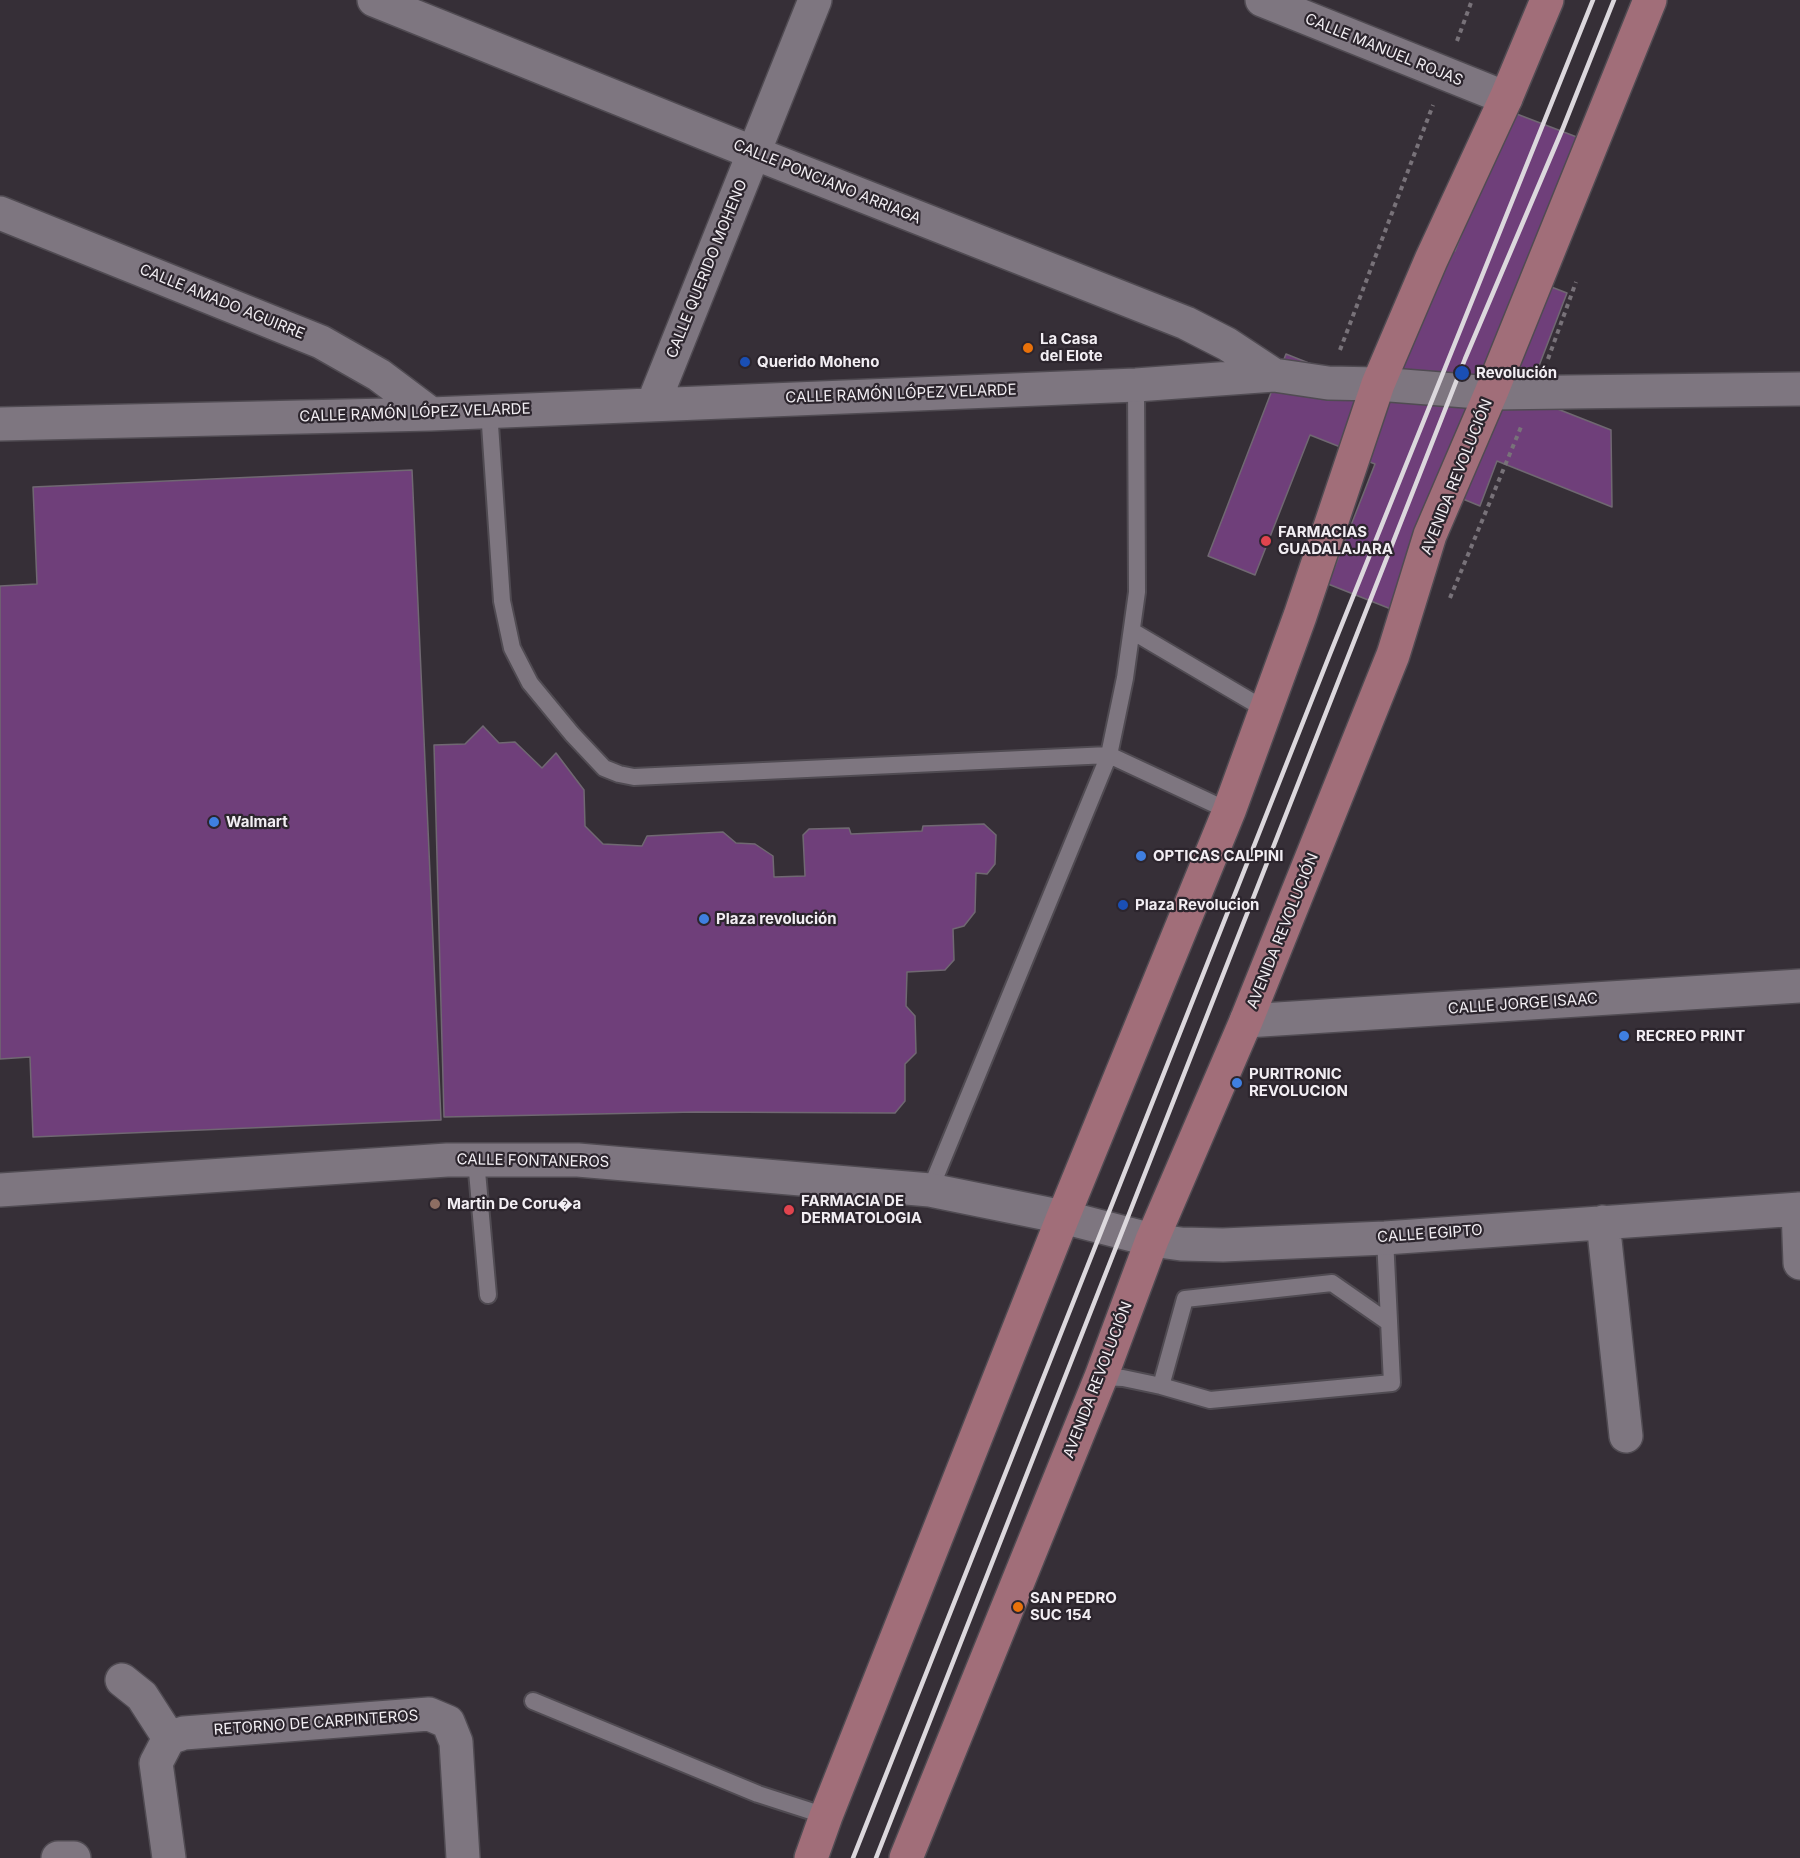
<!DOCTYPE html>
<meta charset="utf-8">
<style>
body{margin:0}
canvas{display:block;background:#362f37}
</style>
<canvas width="1800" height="1858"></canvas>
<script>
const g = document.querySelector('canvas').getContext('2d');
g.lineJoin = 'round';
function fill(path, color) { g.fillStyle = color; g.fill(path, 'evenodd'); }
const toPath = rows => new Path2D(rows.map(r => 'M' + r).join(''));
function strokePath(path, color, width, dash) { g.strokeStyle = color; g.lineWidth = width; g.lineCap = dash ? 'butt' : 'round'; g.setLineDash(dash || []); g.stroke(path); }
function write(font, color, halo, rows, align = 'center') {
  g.font = font + ' Inter,sans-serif'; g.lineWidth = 4.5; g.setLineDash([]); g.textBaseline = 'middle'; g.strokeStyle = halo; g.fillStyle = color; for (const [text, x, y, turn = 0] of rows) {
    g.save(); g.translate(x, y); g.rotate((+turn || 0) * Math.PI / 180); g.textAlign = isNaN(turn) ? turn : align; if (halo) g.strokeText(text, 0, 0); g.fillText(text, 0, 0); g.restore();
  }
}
const building = toPath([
 [1509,111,1595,144,1541,283,1567,293,1527,397,1611,430,1612,507,1497,461,1480,506,1458,497,1411,617,1328,584,1375,464,1357,457,1358,454,1310,435,1255,575,1208,556,1286,354,1382,392,1439,245,1455,251,1509,111],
 [412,470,441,1120,33,1137,30,1057,0,1059,0,586,37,584,33,487,412,470],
 [483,726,499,743,515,742,542,768,556,753,584,790,585,826,603,844,642,846,647,836,723,832,736,843,755,844,773,856,774,877,805,876,803,835,809,829,849,828,851,834,922,831,923,826,984,824,996,835,995,864,987,874,976,873,975,912,964,926,953,929,954,960,945,970,907,972,906,1006,915,1016,916,1053,905,1064,905,1101,895,1113,696,1112,444,1117,434,745,465,744,483,726]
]);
fill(building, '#6f3f7a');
strokePath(building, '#706872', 1.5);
const service = toPath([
 [489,410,502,601,512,648,530,683,572,734,604,768,619,774,634,777,1109,755,1229,811],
 [1132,631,1266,710],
 [476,1160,488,1295],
 [930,1190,1109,755,1125,678,1137,592,1136,385],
 [1101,1377,1123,1378,1161,1386,1210,1400,1392,1383,1385,1238],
 [1161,1386,1185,1299,1332,1283,1388,1322],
 [533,1701,758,1794,826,1816]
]);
const minor = toPath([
 [374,0,754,153,1186,323,1227,344,1274,375],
 [1262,0,1506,98],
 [0,213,321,342,379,375,431,414],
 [653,404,815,0],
 [0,424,431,414,1136,385,1274,375,1328,383,1378,384,1491,393,1800,389],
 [1246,1021,1800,986],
 [0,1190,447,1160,578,1160,930,1190,1063,1217,1152,1240,1181,1244,1223,1245,1385,1238,1800,1209],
 [1798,1209,1800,1263],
 [1603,1222,1626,1436],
 [122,1680,142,1696,169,1738],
 [58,1858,74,1858],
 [169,1858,156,1763,169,1738,184,1733,429,1714,448,1722,456,1742,463,1858]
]);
const primary = toPath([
 [811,1858,826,1816,1063,1217,1229,811,1300,616,1378,384,1431,260,1506,98,1547,0],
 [906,1858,1101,1377,1152,1240,1246,1021,1393,655,1430,535,1491,393,1650,0]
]);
strokePath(service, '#504b52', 20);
strokePath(minor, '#504b52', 36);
strokePath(primary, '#504b52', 36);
strokePath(toPath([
 [1457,41,1472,0],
 [1340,350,1433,105],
 [1548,359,1576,282],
 [1450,598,1521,427]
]), '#787279', 4, [4.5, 4.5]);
strokePath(service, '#7e7680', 16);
strokePath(minor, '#7e7680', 33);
strokePath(primary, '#a16e79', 33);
strokePath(toPath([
 [853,1858,1330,654,1593,0],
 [876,1858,1465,359,1563,128,1614,0]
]), '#dcd8dd', 4.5);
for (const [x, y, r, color] of [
 [1028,348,6,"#e8710a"],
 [745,362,6,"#1a4fb4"],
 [1462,373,8,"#1a4fb4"],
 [1266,541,6,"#e0444e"],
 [214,822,6,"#3f7fe0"],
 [1141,856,6,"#3f7fe0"],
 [1123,905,6,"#1a4fb4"],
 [704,919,6,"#3f7fe0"],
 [1624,1036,6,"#3f7fe0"],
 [1237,1083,6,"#3f7fe0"],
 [435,1204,6,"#8d6e63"],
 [789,1210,6,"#e0444e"],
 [1018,1607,6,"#e8710a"]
]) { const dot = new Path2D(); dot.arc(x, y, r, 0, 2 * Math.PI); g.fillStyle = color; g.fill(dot); strokePath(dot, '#2c252d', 2); }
write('15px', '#f2eef3', '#2c252d', [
 ["CALLE MANUEL ROJAS",1384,50,22],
 ["CALLE PONCIANO ARRIAGA",827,182,22],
 ["CALLE QUERIDO MOHENO",707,269,-68],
 ["CALLE AMADO AGUIRRE",222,302,22],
 ["CALLE RAMÓN LÓPEZ VELARDE",901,394,-2],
 ["CALLE RAMÓN LÓPEZ VELARDE",415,413,-2],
 ["AVENIDA REVOLUCIÓN",1457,477,-68],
 ["AVENIDA REVOLUCIÓN",1283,931,-68],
 ["CALLE JORGE ISAAC",1523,1004,-4],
 ["CALLE FONTANEROS",533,1161,1],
 ["CALLE EGIPTO",1430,1234,-4],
 ["AVENIDA REVOLUCIÓN",1098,1380,-69],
 ["RETORNO DE CARPINTEROS",316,1723,-4]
]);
write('bold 15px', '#f2eef3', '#2c252d', [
 ["La Casa",1040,339],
 ["del Elote",1040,356],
 ["Querido Moheno",757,362],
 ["Revolución",1476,373],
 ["FARMACIAS",1278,532],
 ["GUADALAJARA",1278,549],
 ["Walmart",226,822],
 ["OPTICAS CALPINI",1153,856],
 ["Plaza Revolucion",1135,905],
 ["Plaza revolución",716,919],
 ["RECREO PRINT",1636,1036],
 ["PURITRONIC",1249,1074],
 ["REVOLUCION",1249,1091],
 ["FARMACIA DE",801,1201],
 ["DERMATOLOGIA",801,1218],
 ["Martin De Coru�a",447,1204],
 ["SAN PEDRO",1030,1598],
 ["SUC 154",1030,1615]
], 'left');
</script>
